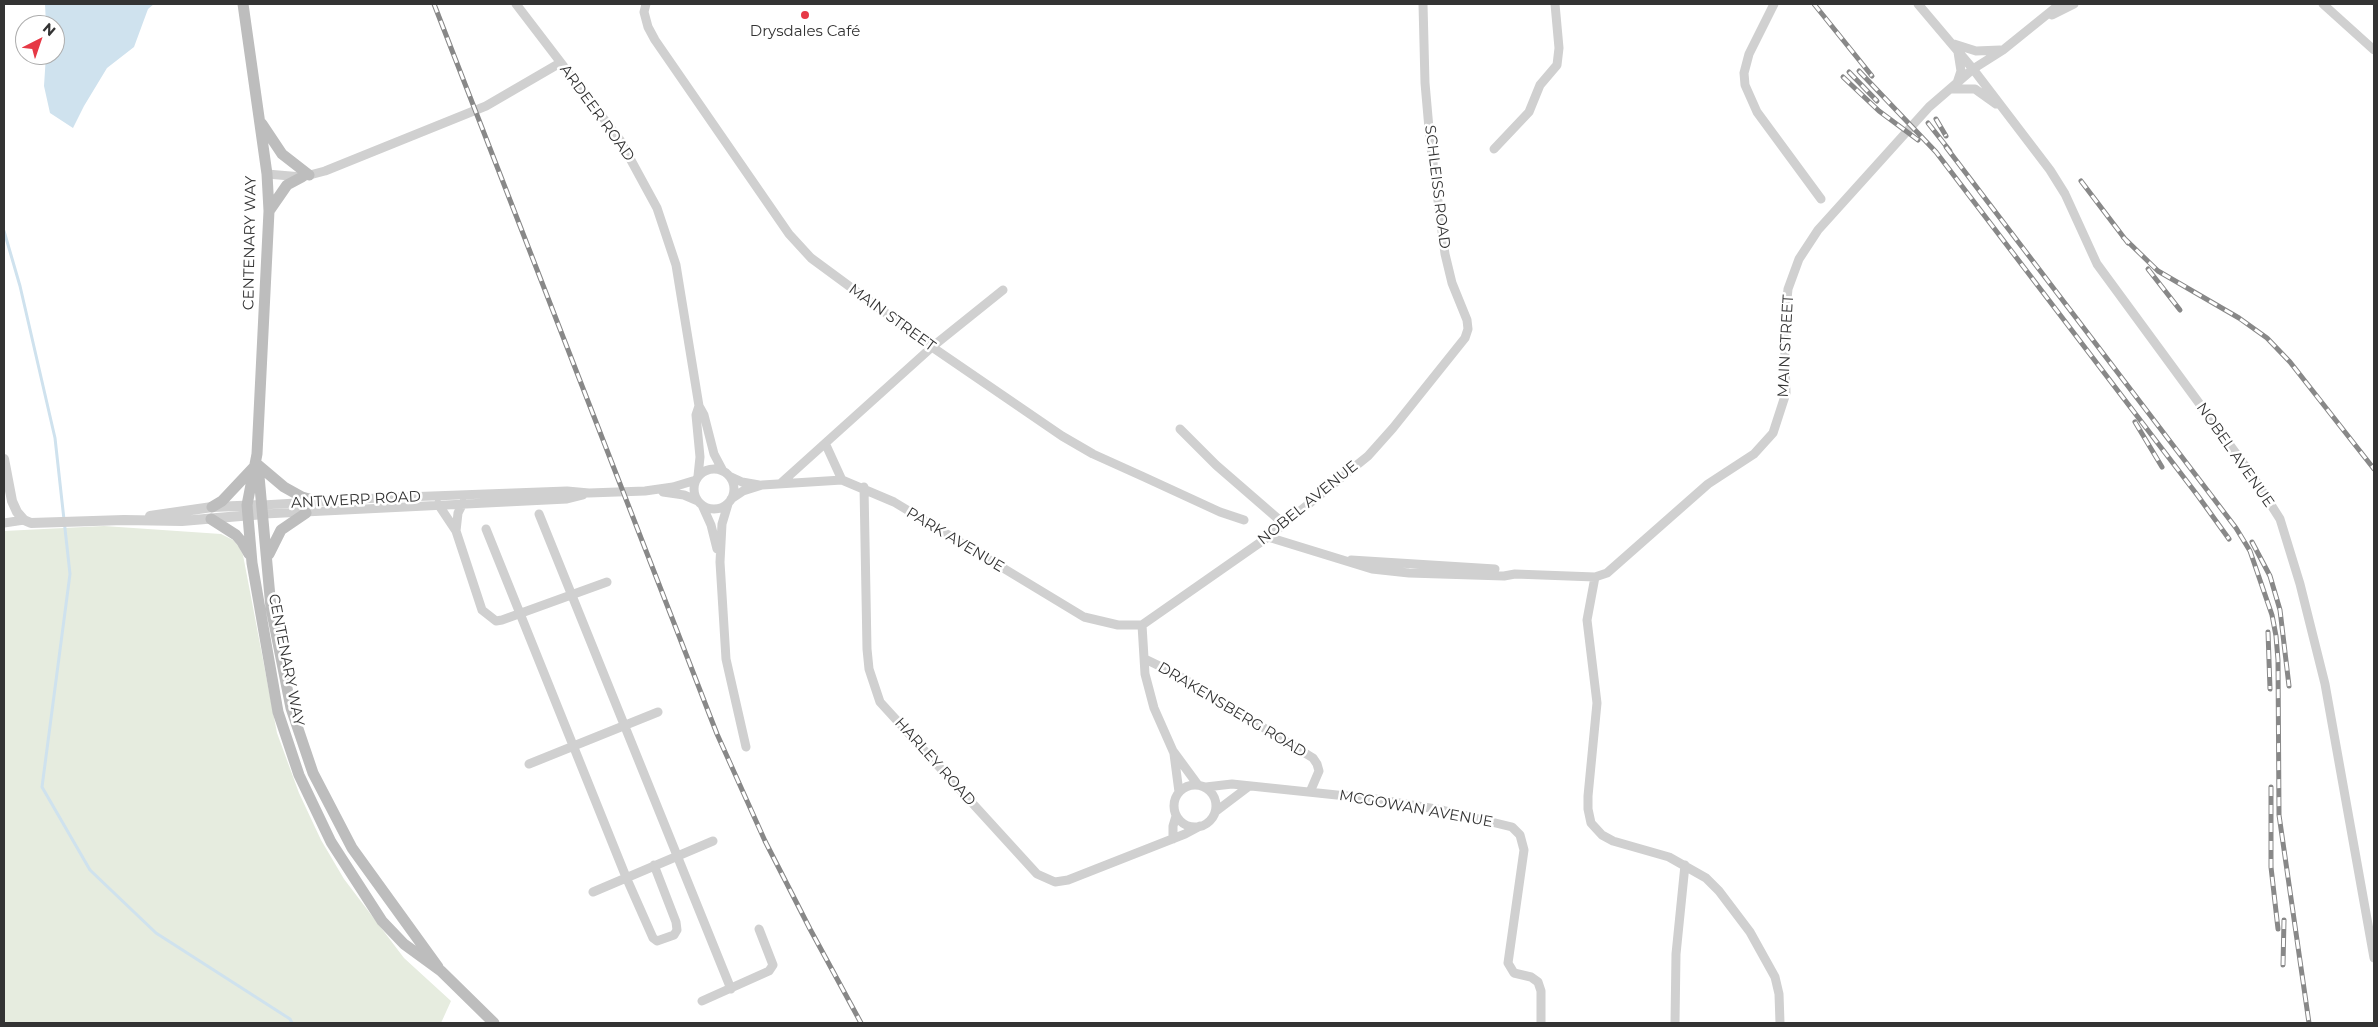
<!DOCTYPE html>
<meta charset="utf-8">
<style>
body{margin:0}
#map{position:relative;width:2378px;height:1027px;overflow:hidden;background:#fff;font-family:Montserrat,sans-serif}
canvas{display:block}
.frame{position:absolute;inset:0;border:5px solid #333;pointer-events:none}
.north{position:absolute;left:15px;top:15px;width:50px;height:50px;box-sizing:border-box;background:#fff;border:1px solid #adadad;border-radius:50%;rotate:41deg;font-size:14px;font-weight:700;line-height:20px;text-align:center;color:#333}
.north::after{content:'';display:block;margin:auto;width:18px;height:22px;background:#e63946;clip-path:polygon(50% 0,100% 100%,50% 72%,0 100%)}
</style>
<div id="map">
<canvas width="2378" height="1027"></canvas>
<div class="frame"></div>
<div class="north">N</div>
</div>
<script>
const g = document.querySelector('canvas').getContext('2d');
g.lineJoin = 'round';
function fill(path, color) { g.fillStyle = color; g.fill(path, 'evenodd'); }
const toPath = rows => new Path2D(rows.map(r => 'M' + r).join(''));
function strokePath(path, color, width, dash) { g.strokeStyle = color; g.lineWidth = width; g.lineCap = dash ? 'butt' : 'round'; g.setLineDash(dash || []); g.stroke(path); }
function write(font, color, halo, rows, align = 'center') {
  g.font = font + ' Montserrat,sans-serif'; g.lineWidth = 5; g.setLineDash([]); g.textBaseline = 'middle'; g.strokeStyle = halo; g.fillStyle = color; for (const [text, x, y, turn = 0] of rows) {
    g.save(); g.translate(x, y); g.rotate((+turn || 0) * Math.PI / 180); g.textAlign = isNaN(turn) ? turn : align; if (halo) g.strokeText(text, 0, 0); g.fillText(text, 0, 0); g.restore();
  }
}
fill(toPath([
 [104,526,221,534,233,540,239,547,243,555,277,733,299,793,321,840,344,879,404,958,451,1001,441,1023,4,1023,4,531]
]), '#e6ecdf');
fill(toPath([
 [45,4,154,4,148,9,134,47,107,68,84,106,73,128,50,113,44,86,46,55,55,55,55,25,46,25]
]), '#cfe2ee');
strokePath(toPath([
 [4,231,20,286,55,438,70,574,42,787,90,870,156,933,290,1019,292,1023]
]), '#cfe2ee', 3);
strokePath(toPath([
 [516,4,620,140,657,208,676,265,699,406,704,415,714,454,723,471],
 [646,4,644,12,648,27,655,40,789,234,811,258,932,347,1062,436,1093,454,1144,477,1220,512,1244,520],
 [1774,4,1749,54,1744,73,1745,85,1757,112,1821,199],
 [1918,4,1973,69,2050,170,2065,194,2097,264,2254,478,2280,519,2300,584,2325,684,2374,958],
 [2323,4,2374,50],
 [2052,15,2074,4],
 [1954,44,1976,51,2000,50],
 [1957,83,1961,71,1958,52],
 [1950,89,1975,89,1996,104],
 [1494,149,1529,112,1540,85,1557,65,1559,48,1555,4],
 [267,174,302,177,325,171,486,106,560,63],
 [1180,429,1216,465,1284,524],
 [826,445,842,480],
 '694 489a20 20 0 1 1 40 0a20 20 0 1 1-40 0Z',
 [698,476,700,457,696,415,699,406],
 [729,476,742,482,759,485],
 [781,483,932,347,1003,290],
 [864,487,867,649,869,669,880,702,1037,874,1055,882,1068,880,1185,834,1200,826],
 [663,492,684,495,698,501],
 [731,499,743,491,762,485,842,480,894,502,1084,617,1118,625,1142,625],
 [438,504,456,531,482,610,496,621,502,620,607,582],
 [728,504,722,524,720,562,726,659,746,747],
 [263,505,378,498,567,491,589,493,645,491,673,487,696,480],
 [702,505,711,525,717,549],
 [264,514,567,499,583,495],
 [539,514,731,989],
 [4,523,24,520],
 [486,529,626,877,653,938,657,941,674,935,677,930,676,922,654,865],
 [456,531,458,513,463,503],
 [1268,537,1372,569,1409,573,1504,576,1515,574,1595,577,1607,573,1708,484,1754,454,1773,433,1786,393,1784,328,1788,289,1799,259,1818,230,1929,107,1973,69,2003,50,2060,4],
 [1351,560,1495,569],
 [1595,577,1587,620,1597,703,1588,796,1588,809,1591,823,1602,835,1613,841,1669,857,1706,878,1719,891,1750,932,1775,977,1779,994,1780,1023],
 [1142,625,1268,537,1368,456,1393,428,1465,338,1468,329,1467,320,1452,283,1445,254,1430,140,1425,83,1423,4],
 [1142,625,1145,674,1154,708,1173,751,1198,785],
 [1145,659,1176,674,1313,758,1317,764,1319,771,1310,792],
 [1174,754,1179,792],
 [529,764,658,712],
 '1174 806a21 21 0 1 1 42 0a21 21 0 1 1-42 0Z',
 [1206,787,1232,784,1375,799,1442,810,1512,827,1520,835,1524,850,1508,963,1514,973,1531,977,1538,982,1541,991,1541,1023],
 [1215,812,1248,787],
 [1173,839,1173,826,1176,816],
 [593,892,713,841],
 [702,1001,769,971,773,965,759,929],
 [1675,1023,1676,954,1685,865]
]), '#d0d0d0', 9);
strokePath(toPath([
 [4,459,12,501,17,512,24,520,31,523,124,520,182,521,264,514],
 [150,516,212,507,263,505]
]), '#d0d0d0', 10);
strokePath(toPath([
 [243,4,267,174,269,211,257,454,247,505,252,563,278,712,299,775,331,842,382,921,404,944,441,971,494,1023],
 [262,124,282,154,309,175],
 [269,211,287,185,302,177],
 [258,465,271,608,291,708,313,773,352,848,438,967],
 [258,465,284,487,302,497,316,501],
 [212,507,222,501,254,467],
 [211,519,236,535,242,542,249,554],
 [269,554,281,530,306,513]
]), '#bdbdbd', 11);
const rail = toPath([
 [434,4,717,734,765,841,810,929,861,1023],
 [1814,4,1872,76],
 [1859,71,1936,152,2198,496,2229,539],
 [1849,72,1877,101],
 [1843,77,1879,111,1918,140],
 [1936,119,1946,136],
 [1928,123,1950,151],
 [1946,147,2236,528,2250,551,2272,615,2276,636,2278,660,2279,815,2309,1023],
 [2081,181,2128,243],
 [2123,237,2158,271,2239,318,2267,338,2290,362,2374,469],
 [2148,269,2180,310],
 [2135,422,2162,467],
 [2252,542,2270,576,2280,610,2289,686],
 [2268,632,2270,689],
 [2271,787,2271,867,2278,929],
 [2283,965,2284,920]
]);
strokePath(rail, '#888', 5);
strokePath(rail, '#fff', 3, [9]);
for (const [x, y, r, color] of [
 [805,15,5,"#e63946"]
]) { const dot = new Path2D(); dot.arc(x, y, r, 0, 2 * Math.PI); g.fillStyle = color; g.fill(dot); strokePath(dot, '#fff', 2); }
write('15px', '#333', '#fff', [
 ["Drysdales Café",805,32]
]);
write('15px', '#333', '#fff', [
 ["ARDEER ROAD",597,113,54],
 ["SCHLEISS ROAD",1437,187,83],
 ["CENTENARY WAY",250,243,-89],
 ["MAIN STREET",892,318,36],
 ["MAIN STREET",1786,346,-87],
 ["NOBEL AVENUE",2235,455,55],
 ["ANTWERP ROAD",356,500,-3],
 ["NOBEL AVENUE",1308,503,-39],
 ["PARK AVENUE",955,540,31],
 ["CENTENARY WAY",286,660,79],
 ["DRAKENSBERG ROAD",1232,710,31],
 ["HARLEY ROAD",935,762,48],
 ["MCGOWAN AVENUE",1416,809,10]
]);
</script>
